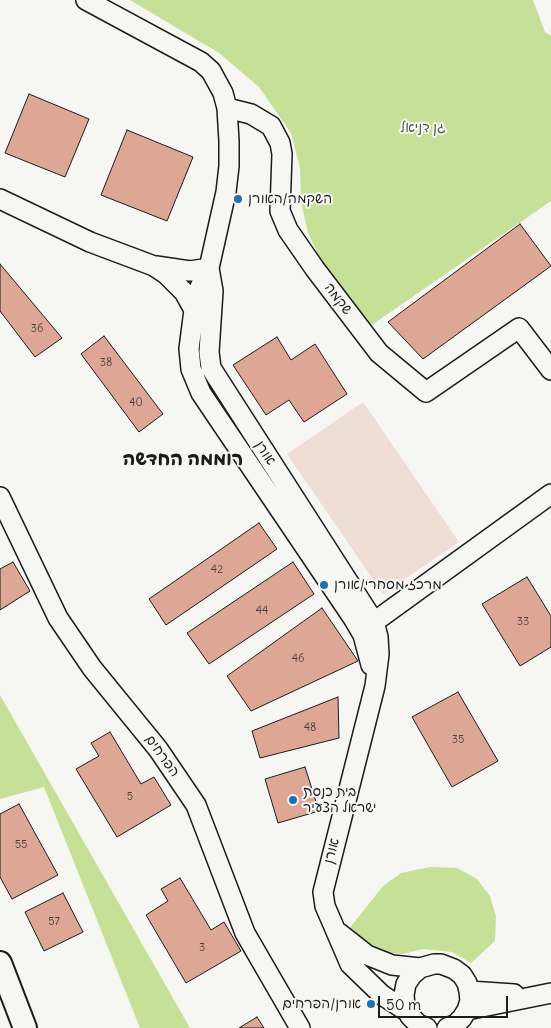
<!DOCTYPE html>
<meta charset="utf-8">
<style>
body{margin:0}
#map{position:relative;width:551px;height:1028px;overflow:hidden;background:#f6f6f2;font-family:Delius,sans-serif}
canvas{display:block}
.scale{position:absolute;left:378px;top:996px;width:130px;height:22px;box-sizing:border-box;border:2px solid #1c1c1c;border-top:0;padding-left:6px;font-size:15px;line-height:18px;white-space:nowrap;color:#1c1c1c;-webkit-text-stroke:4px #f6f6f2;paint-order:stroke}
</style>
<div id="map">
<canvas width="551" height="1028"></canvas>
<div class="scale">50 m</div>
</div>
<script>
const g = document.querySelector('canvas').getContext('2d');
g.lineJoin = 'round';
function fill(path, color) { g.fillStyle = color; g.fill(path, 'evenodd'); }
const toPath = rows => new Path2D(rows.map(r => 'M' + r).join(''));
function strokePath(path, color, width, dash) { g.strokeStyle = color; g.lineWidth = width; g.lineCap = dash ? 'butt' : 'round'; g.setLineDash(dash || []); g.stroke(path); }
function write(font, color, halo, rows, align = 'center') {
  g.font = font + ' Delius,"Playpen Sans Hebrew",sans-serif'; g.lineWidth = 4; g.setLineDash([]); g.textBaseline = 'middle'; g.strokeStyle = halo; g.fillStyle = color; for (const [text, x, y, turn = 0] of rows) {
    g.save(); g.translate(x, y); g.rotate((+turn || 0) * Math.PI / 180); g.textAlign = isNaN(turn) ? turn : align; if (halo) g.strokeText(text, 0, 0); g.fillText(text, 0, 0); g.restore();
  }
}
fill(toPath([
 [363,402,459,542,383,594,287,454]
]), '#efded6');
fill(toPath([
 [130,0,533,0,545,32,551,36,551,201,366,329,327,274,308,233,301,202,300,168,291,133,259,87,219,53],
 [0,695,190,1028,140,1028,44,787,0,799],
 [430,867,457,868,477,879,490,896,496,917,495,941,471,963,452,952,423,949,403,954,390,953,374,948,348,930,383,886,401,873]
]), '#c6e197');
const building = toPath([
 [29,94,89,119,65,177,5,153,29,94],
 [127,130,193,157,167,221,101,195,127,130],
 [520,224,551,266,423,359,388,322,520,224],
 [0,264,62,338,35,357,0,311,0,264],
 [104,336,163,414,139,432,81,354,104,336],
 [277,337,291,360,315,344,347,394,304,422,289,400,266,415,233,365,277,337],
 [259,523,277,549,166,625,149,599,259,523],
 [13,562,30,591,0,610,0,569,13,562],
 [293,562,314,594,209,664,187,633,293,562],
 [527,577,551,616,551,647,520,666,482,604,527,577],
 [322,608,358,661,251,711,227,676,322,608],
 [458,692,498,761,452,787,412,717,458,692],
 [338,697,339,738,260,758,252,731,338,697],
 [110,732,141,784,154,777,171,805,117,837,76,769,99,756,91,743,110,732],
 [305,767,319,811,278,823,265,779,305,767],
 [19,804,58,875,12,899,0,877,0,814,19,804],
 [180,878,211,930,224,922,241,951,186,983,146,915,168,901,161,889,180,878],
 [63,893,83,932,44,951,25,912,63,893],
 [257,1017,264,1028,239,1028,257,1017]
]);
fill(building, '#dea795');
strokePath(building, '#1c1c1c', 1);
const minor = toPath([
 [86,0,201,62,211,71,223,93,227,108,229,141,229,166,226,192,209,268,200,287,194,310,189,349,191,369,201,393,353,618,363,635,371,665],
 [227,108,251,114,271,126,280,143,282,154,280,211,288,230,315,269,379,353,426,392,519,328,551,370],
 [0,199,90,242,154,266,166,274,184,292,194,310],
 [156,266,190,271,209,268],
 [209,268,213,291,209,352,211,368,374,622,378,637,379,654,375,686,323,892,325,906,350,964,382,995,408,1012],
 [0,497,58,618,92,668,158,749,196,805,245,933,300,1028],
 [361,621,374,622,551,494],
 [339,933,367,955,392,965,420,968],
 [469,991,514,994],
 [467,1010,551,993],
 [427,1028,418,1024,410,1016,405,1006,404,995,406,984,412,975,420,968,434,964,441,964,454,969,462,975,467,983,469,991,470,1001,467,1010,462,1018,456,1024,447,1028]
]);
const tertiary = toPath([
 [0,963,25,1028]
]);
strokePath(minor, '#1c1c1c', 22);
strokePath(tertiary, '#1c1c1c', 26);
strokePath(minor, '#f6f6f2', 19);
strokePath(tertiary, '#f6f6f2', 22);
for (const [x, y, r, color] of [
 [238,199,5,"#1f6fb2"],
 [324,585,5,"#1f6fb2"],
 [293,800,5,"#1f6fb2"],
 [371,1004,5,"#1f6fb2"]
]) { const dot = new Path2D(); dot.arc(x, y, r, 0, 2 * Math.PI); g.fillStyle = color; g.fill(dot); strokePath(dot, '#f6f6f2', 2); }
write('11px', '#4c3f3a', null, [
 ["36",37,329],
 ["38",106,363],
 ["40",136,403],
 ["42",217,570],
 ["44",262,611],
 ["33",523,622],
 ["46",298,659],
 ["48",310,728],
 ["35",458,740],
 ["5",130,797],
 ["55",21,845],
 ["57",54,922],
 ["3",202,948]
]);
write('14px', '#4f5741', '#f6f6f2', [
 ["גן דניאל",423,128]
]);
write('14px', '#1c1c1c', '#f6f6f2', [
 ["השקמה/האורן",248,199],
 ["מרכז מסחרי/אורן",334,585],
 ["בית כנסת",303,792],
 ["ישראל הצעיר",303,808],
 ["אורן/הפרחים",361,1004,"right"]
], 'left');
write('14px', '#1c1c1c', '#f6f6f2', [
 ["שקמה",338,299,53],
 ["אורן",265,453,57],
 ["הפרחים",162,756,54],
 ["אורן",332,851,-75]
]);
write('bold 19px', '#1c1c1c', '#f6f6f2', [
 ["רוממה החדשה",183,460]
]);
</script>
